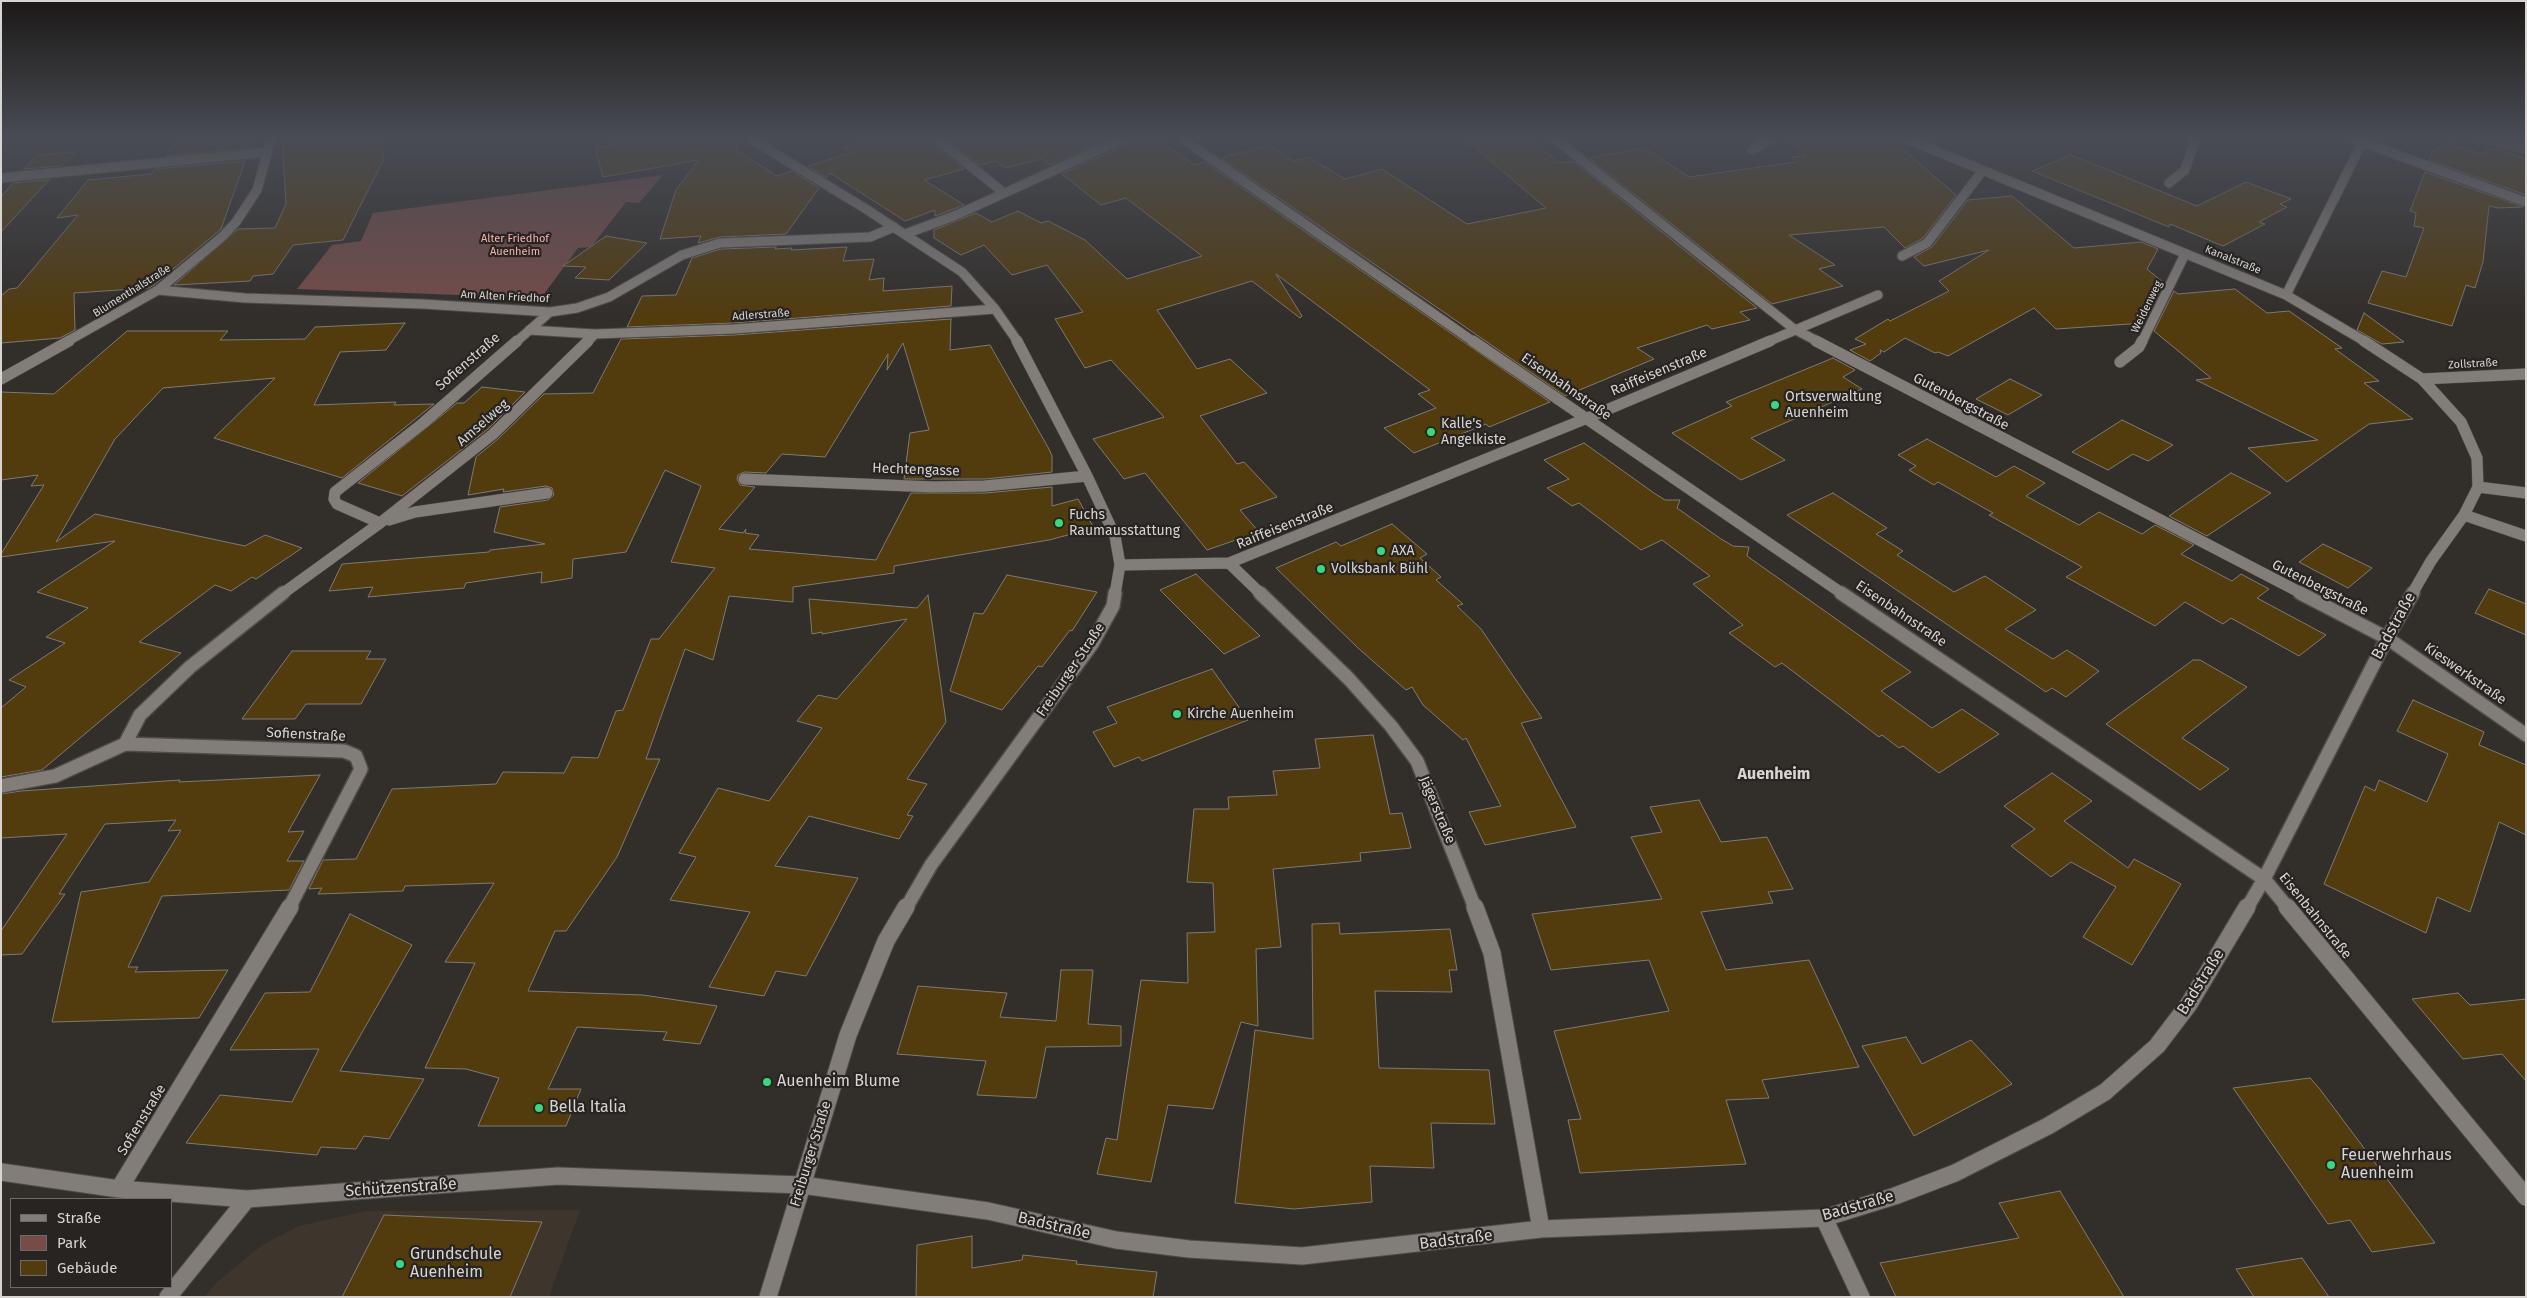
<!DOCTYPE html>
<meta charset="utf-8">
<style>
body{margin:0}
#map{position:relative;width:2527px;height:1298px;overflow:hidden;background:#322e2a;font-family:"Fira Sans",sans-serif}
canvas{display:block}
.frame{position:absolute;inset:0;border:2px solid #d7d4d2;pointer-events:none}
.legend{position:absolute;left:10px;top:1198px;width:162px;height:90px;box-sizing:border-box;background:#282421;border:1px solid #6e6a68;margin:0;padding:6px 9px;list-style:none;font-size:15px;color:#d7d4d2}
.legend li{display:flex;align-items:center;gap:10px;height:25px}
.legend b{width:25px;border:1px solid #6e6a68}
</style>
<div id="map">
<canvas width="2527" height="1298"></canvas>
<div class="frame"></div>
<ul class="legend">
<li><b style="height:6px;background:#827d79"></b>Straße</li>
<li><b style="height:14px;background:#764c48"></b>Park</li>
<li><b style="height:14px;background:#523b0d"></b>Gebäude</li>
</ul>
</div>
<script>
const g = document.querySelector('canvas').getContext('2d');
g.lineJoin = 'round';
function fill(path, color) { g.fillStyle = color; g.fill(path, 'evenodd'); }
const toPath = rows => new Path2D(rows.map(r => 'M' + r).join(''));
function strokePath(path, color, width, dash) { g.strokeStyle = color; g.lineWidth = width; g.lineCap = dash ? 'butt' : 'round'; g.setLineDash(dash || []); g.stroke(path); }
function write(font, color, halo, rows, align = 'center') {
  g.font = font + ' "Fira Sans",sans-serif'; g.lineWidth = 4.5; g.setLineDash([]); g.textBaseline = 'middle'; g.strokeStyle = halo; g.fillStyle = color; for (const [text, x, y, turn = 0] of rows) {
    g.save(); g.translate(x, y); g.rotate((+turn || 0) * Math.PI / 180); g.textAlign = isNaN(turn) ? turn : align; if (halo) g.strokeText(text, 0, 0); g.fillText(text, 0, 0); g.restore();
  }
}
fill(toPath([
 [580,1210,549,1297,204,1297,216,1283,262,1245,299,1226,365,1211]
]), '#3e352d');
fill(toPath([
 [2467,139,2526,139,2526,154,2479,143],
 [663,175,639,203,626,202,591,247,578,248,541,298,297,289,332,245,361,241,373,213]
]), '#764c48');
const building = toPath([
 [197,139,252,139,249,148,166,156,177,141,197,139],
 [282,139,380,139,384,159,343,240,293,245,273,274,253,276,250,281,174,285,238,229,275,228,286,204,282,139],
 [631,139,737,139,738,152,758,164,777,176,792,171,819,188,786,234,720,237,698,243,701,236,660,239,676,190,699,160,603,177,595,148,615,145,613,142,631,139],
 [875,139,931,139,933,144,964,169,924,180,964,205,935,216,935,210,905,221,830,173,826,178,808,166,850,153,843,148,875,139],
 [947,139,1108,139,1050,165,1042,159,1005,168,996,161,979,165,947,139],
 [1129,139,1158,139,1194,165,1205,162,1550,402,1489,427,1486,424,1414,453,1384,428,1436,408,1418,394,1430,390,1276,274,1302,316,1300,318,1252,281,1157,310,1197,369,1230,359,1267,393,1200,416,1237,464,1244,462,1277,497,1240,510,1259,532,1207,550,1145,473,1124,479,1093,439,1164,417,1111,360,1085,368,1055,319,1083,312,1047,265,1012,275,984,245,961,255,934,238,934,230,976,213,992,222,1018,211,1041,223,1048,221,1085,240,1127,279,1202,256,1126,198,1101,205,1062,174,1126,145,1129,139],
 [1465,139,1529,139,1559,163,1573,161,1757,308,1740,312,1750,320,1712,329,1707,325,1637,348,1654,359,1565,396,1221,158,1269,145,1293,161,1308,157,1345,179,1382,169,1467,224,1546,208,1465,139],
 [1788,139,1891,139,1956,195,1923,238,1905,248,1884,227,1789,235,1835,265,1819,269,1843,286,1772,304,1589,158,1645,148,1689,177,1796,162,1792,157,1806,156,1788,139],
 [2449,143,2480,154,2494,148,2526,159,2526,195,2429,160,2433,150,2449,143],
 [75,152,62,166,24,169,37,155,75,152],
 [2071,155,2197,206,2246,182,2291,199,2280,204,2287,207,2259,222,2265,224,2223,246,2170,224,2169,227,2032,171,2071,155],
 [245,161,221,229,154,285,149,288,74,293,75,330,60,338,1,343,1,296,9,289,17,288,78,215,57,218,88,180,151,174,155,169,245,161],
 [2425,172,2523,207,2498,208,2489,206,2483,262,2475,288,2466,285,2452,326,2368,303,2382,271,2406,277,2424,228,2414,226,2416,213,2410,211,2425,172],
 [49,180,1,232,1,197,13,183,49,180],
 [2012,196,2074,248,2141,242,2158,249,2147,269,2164,283,2144,323,2056,329,2034,308,1948,356,1938,352,1935,353,1905,338,1884,352,1880,350,1881,353,1870,361,1850,350,1866,344,1855,339,1888,319,1890,321,1949,291,1939,281,1989,250,1924,266,1914,257,1932,247,1968,200,2012,196],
 [606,236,647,243,609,280,575,278,586,267,563,266,606,236],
 [776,247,775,249,792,248,791,250,847,247,843,261,874,259,869,280,884,278,883,291,952,286,951,306,734,323,627,327,642,296,676,295,692,258,721,249,776,247],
 [2235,289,2267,313,2289,311,2342,348,2335,349,2379,381,2364,383,2413,419,2369,424,2287,482,2248,448,2318,440,2196,380,2211,378,2154,331,2174,291,2178,294,2235,289],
 [2364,313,2404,342,2382,344,2357,330,2364,313],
 [951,319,950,350,990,345,1049,449,1052,456,1052,472,985,479,904,479,910,433,929,430,903,343,887,370,888,354,825,457,782,454,766,473,744,472,738,475,737,479,740,485,755,487,719,529,743,533,746,529,745,533,759,535,749,549,876,560,911,493,985,493,1052,487,1052,506,1078,499,1094,528,1049,540,894,566,894,573,793,587,793,602,729,596,713,660,685,649,646,759,660,759,617,857,566,931,555,931,528,991,643,995,717,1006,700,1044,663,1040,667,1032,577,1027,548,1089,581,1089,566,1126,478,1126,499,1078,466,1069,425,1068,475,963,445,962,494,883,405,886,403,891,318,894,322,888,309,889,323,860,356,859,392,789,496,784,503,772,564,773,572,757,598,758,616,711,623,710,651,639,659,639,715,568,671,562,701,486,665,470,626,552,573,559,572,578,541,583,542,572,466,583,464,588,368,597,373,587,329,591,342,564,489,552,490,550,545,544,494,532,500,507,548,500,554,495,552,488,546,486,503,492,504,489,468,495,476,457,498,439,544,394,593,393,621,339,734,335,951,319],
 [405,323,386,350,340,352,314,405,396,402,394,405,434,404,342,478,214,438,275,378,163,388,115,439,56,542,95,514,245,546,265,535,302,548,256,579,252,577,231,591,215,585,139,642,181,653,42,770,1,777,1,708,26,687,9,680,65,643,46,637,88,608,37,592,115,541,1,557,1,554,44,485,31,486,38,475,1,480,1,392,54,394,127,331,228,331,220,340,305,339,315,327,405,323],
 [1833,358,1855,370,1843,377,1862,389,1751,438,1785,460,1741,480,1672,433,1732,406,1726,402,1833,358],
 [2010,379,2042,395,2008,415,1976,399,2010,379],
 [482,387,525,392,488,429,402,496,358,483,457,403,464,403,482,387],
 [2122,420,2173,445,2148,461,2133,454,2108,470,2072,452,2122,420],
 [1927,439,1996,477,2014,466,2045,483,2026,496,2079,525,2099,512,2142,534,2155,525,2194,545,2181,554,2232,581,2241,574,2269,589,2257,598,2326,635,2299,656,2231,618,2223,624,2185,602,2155,626,2066,577,2082,567,1989,515,1993,513,1938,482,1934,485,1909,470,1916,466,1898,455,1927,439],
 [1584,443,1654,493,1665,500,1680,500,1677,508,1721,539,1733,546,1749,547,1747,556,1911,672,1881,691,1932,728,1962,709,1999,734,1939,773,1903,746,1899,748,1882,735,1879,737,1782,663,1775,667,1729,633,1743,625,1693,584,1710,576,1662,540,1641,550,1579,503,1572,506,1547,488,1569,479,1544,460,1584,443],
 [2231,473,2271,493,2207,536,2169,516,2231,473],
 [1833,493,1887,528,1876,534,1903,551,1897,555,1954,592,1985,576,2036,610,2005,629,2053,659,2067,650,2099,671,2066,697,2052,688,2046,692,1787,515,1833,493],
 [1392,524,1427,554,1420,558,1441,577,1436,580,1463,604,1457,606,1481,629,1542,718,1521,723,1576,827,1485,845,1469,812,1501,806,1466,738,1463,740,1423,705,1412,687,1406,690,1358,648,1276,568,1336,542,1341,546,1392,524],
 [2323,544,2372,568,2348,588,2299,562,2323,544],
 [1196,574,1234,611,1260,636,1224,654,1160,590,1196,574],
 [1007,575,1097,592,1072,631,1070,630,1042,667,1038,666,1002,710,950,691,974,613,983,614,1007,575],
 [2489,589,2526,604,2526,635,2475,613,2489,589],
 [928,595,946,722,907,779,927,784,907,815,913,816,899,839,809,816,775,866,858,878,806,976,776,971,764,996,709,987,750,912,670,900,696,857,679,853,718,788,769,801,822,728,797,721,818,695,837,699,907,619,822,634,822,632,812,634,809,599,917,608,928,595],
 [292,651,371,651,366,659,386,659,361,704,306,704,295,719,242,719,292,651],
 [2193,660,2200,660,2247,687,2182,738,2229,769,2200,790,2106,724,2193,660],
 [1212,669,1248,720,1142,761,1139,757,1114,767,1093,732,1117,723,1107,707,1212,669],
 [2413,700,2484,732,2479,745,2526,765,2526,835,2499,822,2470,912,2437,897,2426,933,2324,884,2365,786,2375,791,2379,780,2427,802,2448,754,2397,731,2413,700],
 [1373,735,1390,814,1402,813,1411,848,1360,853,1361,861,1273,869,1281,947,1256,949,1258,1026,1241,1022,1213,1109,1168,1105,1151,1182,1097,1174,1106,1138,1117,1140,1141,980,1188,983,1187,933,1215,932,1213,883,1187,882,1194,809,1229,809,1228,797,1277,795,1273,771,1320,768,1315,739,1373,735],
 [2052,773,2092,801,2064,821,2128,868,2134,859,2181,884,2132,965,2083,937,2116,887,2071,862,2051,877,2011,846,2035,829,2004,806,2052,773],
 [320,775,288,832,304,831,287,861,304,861,289,890,162,896,128,967,138,967,135,972,228,970,199,1018,52,1022,81,892,149,882,181,830,168,831,176,820,105,824,59,894,65,894,22,954,1,955,1,931,67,834,1,838,1,794,21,791,180,780,179,782,320,775],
 [1699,800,1721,842,1767,837,1793,889,1768,892,1773,903,1701,912,1726,970,1809,960,1859,1067,1762,1080,1769,1098,1726,1100,1746,1164,1580,1173,1568,1120,1581,1119,1554,1031,1669,1011,1649,960,1551,970,1532,914,1662,899,1631,837,1662,832,1650,807,1699,800],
 [350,914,412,945,340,1071,424,1079,389,1139,364,1136,356,1149,321,1147,317,1155,186,1143,220,1095,292,1102,319,1049,230,1050,265,993,310,992,350,914],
 [1339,923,1340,934,1450,929,1457,970,1449,970,1452,992,1375,991,1379,1068,1489,1070,1495,1124,1431,1123,1434,1168,1370,1166,1372,1202,1294,1209,1235,1203,1255,1030,1313,1039,1312,924,1339,923],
 [1061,970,1093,970,1088,1024,1121,1026,1121,1046,1046,1047,1036,1098,977,1095,986,1061,897,1054,918,986,1007,993,1000,1017,1056,1021,1061,970],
 [2458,993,2470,1005,2526,999,2526,1081,2502,1054,2463,1059,2412,999,2458,993],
 [1906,1037,1922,1064,1971,1040,2012,1084,1914,1136,1862,1046,1906,1037],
 [2310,1078,2319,1088,2435,1243,2372,1252,2350,1220,2328,1224,2233,1088,2310,1078],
 [2060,1191,2124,1297,1896,1297,1880,1263,2019,1238,1999,1203,2060,1191],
 [384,1215,475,1219,542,1222,510,1297,342,1297,384,1215],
 [972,1236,972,1268,1022,1260,1023,1255,1077,1261,1076,1264,1157,1272,1153,1297,916,1297,917,1245,972,1236],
 [2302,1258,2329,1297,2254,1297,2236,1269,2302,1258]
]);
fill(building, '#523b0d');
strokePath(building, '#7e7a75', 1);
const minorFar3 = toPath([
 [751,139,866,209,962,272,995,309,1018,342],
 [937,139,1004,193],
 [1183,139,1474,342],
 [1555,139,1794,329,1819,342],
 [1907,139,2286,295,2366,342],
 [2354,139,2526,202],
 [1752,150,1771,139],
 [1,178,268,152],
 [2169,183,2185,170,2195,139],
 [905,234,954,216,1123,139],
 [1902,256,1927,243,1983,170],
 [158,290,245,298,423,304,550,312,577,308,609,297,682,255,720,243,870,237,894,227],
 [2286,295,2364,139],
 [529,330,595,334,734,329,995,309],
 [66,342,158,290,222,237,236,222,257,190,271,139],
 [516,342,550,312],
 [587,342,595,334],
 [1767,342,1878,295],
 [2142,342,2185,254]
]);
const minorFar2 = toPath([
 [1017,341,1087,476,1115,536,1120,565,1115,594],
 [1473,341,1843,594],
 [1816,341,2303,594],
 [2364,341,2422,379,2461,422,2477,458,2478,487,2464,515,2431,561,2412,594],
 [2120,362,2139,347,2142,341],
 [1,379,69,341],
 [2422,379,2526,374],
 [744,479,933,487,985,486,1087,476],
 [2478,487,2526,493],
 [2464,515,2526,536],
 [389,520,415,512,547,493],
 [380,523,493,434,588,341],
 [1229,563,1261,594],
 [1120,565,1229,563,1585,419,1770,341],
 [282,594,380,523,337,504,334,499,335,492,422,424,517,341]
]);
const minorFar1 = toPath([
 [283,593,190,667,140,715,125,744,344,751,356,756,361,769,289,908],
 [1260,593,1349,679,1391,726,1417,761,1475,908],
 [1841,593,2264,879,2288,908],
 [2300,593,2387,638,2526,735],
 [1,786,55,776,125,744],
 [906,908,931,865,1092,644,1113,606,1115,593],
 [2247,908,2264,879,2387,638,2413,593]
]);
const minor = toPath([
 [1475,907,1492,953,1541,1229],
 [2287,907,2526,1197],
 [1,1172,119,1189,247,1199,558,1176,802,1185,988,1211,1116,1240,1189,1249,1302,1256,1541,1229,1824,1218,1895,1196,1955,1173,2048,1126,2105,1092,2157,1046,2189,1004,2247,907],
 [119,1189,290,907],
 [1824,1218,1861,1297],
 [168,1297,247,1199],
 [768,1297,848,1035,886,941,906,907]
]);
strokePath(minorFar3, '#4f4b48', 11);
strokePath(minorFar2, '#4f4b48', 12);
strokePath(minorFar1, '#4f4b48', 16);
strokePath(minor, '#4f4b48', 19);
strokePath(minorFar3, '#827d79', 9);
strokePath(minorFar2, '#827d79', 11);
strokePath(minorFar1, '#827d79', 13);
strokePath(minor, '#827d79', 17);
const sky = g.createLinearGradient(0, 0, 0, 321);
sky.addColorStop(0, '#1c1917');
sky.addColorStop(0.43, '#494c55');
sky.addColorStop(1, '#494c5500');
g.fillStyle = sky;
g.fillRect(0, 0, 2527, 321);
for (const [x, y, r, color] of [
 [1775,405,5,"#3ad77f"],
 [1431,432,5,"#3ad77f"],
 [1059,523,5,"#3ad77f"],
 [1381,551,5,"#3ad77f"],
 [1321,569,5,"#3ad77f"],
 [1177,714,5,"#3ad77f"],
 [767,1082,5,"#3ad77f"],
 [539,1108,5,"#3ad77f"],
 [2331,1165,5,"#3ad77f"],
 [400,1264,5,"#3ad77f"]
]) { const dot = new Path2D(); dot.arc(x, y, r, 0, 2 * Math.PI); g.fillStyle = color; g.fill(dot); strokePath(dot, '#282421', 2); }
write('11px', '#f6b3ad', '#282421', [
 ["Alter Friedhof",515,239],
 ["Auenheim",515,252]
]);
write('11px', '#d7d4d2', '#282421', [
 ["Kanalstraße",2233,260,22],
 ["Blumenthalstraße",132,291,-32],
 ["Am Alten Friedhof",505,297,3],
 ["Weidenweg",2147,307,-64],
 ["Adlerstraße",761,315,-4],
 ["Zollstraße",2473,364,-3]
]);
write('14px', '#d7d4d2', '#282421', [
 ["Sofienstraße",468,362,-41],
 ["Raiffeisenstraße",1659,372,-23],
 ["Eisenbahnstraße",1566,387,35],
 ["Gutenbergstraße",1961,402,28],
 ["Amselweg",483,423,-41],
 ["Hechtengasse",916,470,2],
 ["Raiffeisenstraße",1285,526,-22],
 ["Gutenbergstraße",2320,588,27],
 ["Eisenbahnstraße",1901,614,34],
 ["Freiburger Straße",1071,670,-56],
 ["Kieswerkstraße",2465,674,35],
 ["Sofienstraße",306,735,3],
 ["Jägerstraße",1437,810,67],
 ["Eisenbahnstraße",2315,916,51],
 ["Sofienstraße",142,1120,-59],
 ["Freiburger Straße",811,1154,-73]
]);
write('14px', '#d7d4d2', '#282421', [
 ["Ortsverwaltung",1785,397],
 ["Auenheim",1785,413],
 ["Kalle's",1441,424],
 ["Angelkiste",1441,440],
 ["Fuchs",1069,515],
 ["Raumausstattung",1069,531],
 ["AXA",1391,551],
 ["Volksbank Bühl",1331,569],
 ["Kirche Auenheim",1187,714]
], 'left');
write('16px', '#d7d4d2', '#282421', [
 ["Badstraße",2394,626,-61],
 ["Badstraße",2201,982,-58],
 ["Schützenstraße",401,1188,-4],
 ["Badstraße",1858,1206,-16],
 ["Badstraße",1054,1226,13],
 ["Badstraße",1456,1240,-7]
]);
write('bold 16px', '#d7d4d2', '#282421', [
 ["Auenheim",1774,775]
]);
write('16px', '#d7d4d2', '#282421', [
 ["Auenheim Blume",777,1082],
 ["Bella Italia",549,1108],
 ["Feuerwehrhaus",2341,1156],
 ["Auenheim",2341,1174],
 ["Grundschule",410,1255],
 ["Auenheim",410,1273]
], 'left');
</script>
